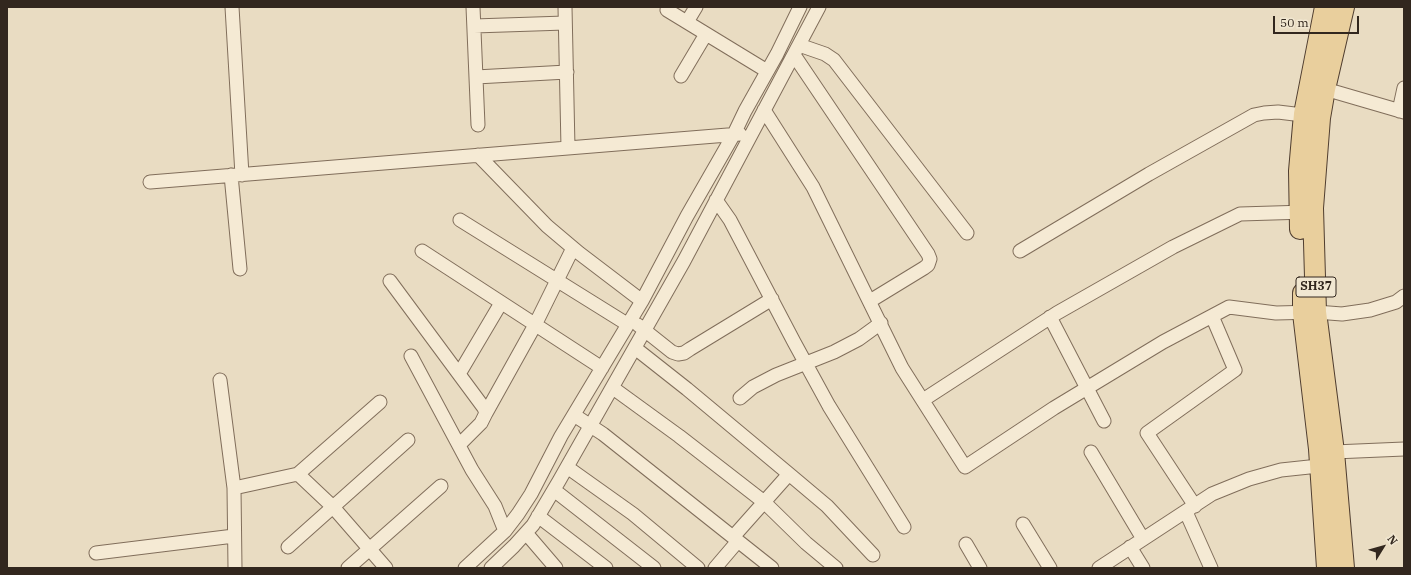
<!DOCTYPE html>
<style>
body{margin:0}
#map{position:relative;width:1411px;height:575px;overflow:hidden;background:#e9dcc2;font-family:"IBM Plex Serif",serif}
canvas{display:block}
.frame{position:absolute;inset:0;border:8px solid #32271e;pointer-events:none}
.north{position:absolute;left:1363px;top:527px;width:40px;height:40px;-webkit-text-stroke:3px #f1e7d1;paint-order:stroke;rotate:53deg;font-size:11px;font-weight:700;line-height:16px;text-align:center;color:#32271e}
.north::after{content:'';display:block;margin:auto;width:14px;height:18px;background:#32271e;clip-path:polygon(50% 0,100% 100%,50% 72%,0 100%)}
.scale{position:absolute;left:1273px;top:16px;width:86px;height:18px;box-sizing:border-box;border:2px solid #32271e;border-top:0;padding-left:5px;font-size:12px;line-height:14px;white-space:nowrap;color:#32271e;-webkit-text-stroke:3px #f1e7d1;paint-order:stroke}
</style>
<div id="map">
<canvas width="1411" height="575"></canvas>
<div class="frame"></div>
<div class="north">N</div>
<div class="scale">50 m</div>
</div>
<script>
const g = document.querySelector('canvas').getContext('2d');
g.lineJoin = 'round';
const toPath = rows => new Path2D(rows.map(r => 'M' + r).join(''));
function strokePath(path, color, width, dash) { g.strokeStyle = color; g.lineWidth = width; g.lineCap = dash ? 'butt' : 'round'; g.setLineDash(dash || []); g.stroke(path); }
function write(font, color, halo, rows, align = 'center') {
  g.font = font + ' "IBM Plex Serif",serif'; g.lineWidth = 3; g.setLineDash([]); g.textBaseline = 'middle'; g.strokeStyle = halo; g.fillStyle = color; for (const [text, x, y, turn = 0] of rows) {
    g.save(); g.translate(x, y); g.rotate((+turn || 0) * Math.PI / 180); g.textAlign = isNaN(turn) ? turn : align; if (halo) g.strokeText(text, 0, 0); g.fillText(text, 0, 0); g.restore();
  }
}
const street = toPath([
 [232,7,242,175],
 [473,7,478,125],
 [565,7,568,148],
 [667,10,767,71],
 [687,22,696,7],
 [474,26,565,23],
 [799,45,825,54,834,60,967,233],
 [794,55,928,254,930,259,928,265,924,268,870,301],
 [681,76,706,34],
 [476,77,567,72],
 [1325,89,1404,112],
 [764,110,813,187,902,368,965,467,1054,408,1163,342,1229,307,1276,313,1316,312,1342,314,1370,310,1396,302,1404,296],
 [1399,111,1404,88],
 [478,155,547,226,579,253,642,301],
 [231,175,240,269],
 [150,182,740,134],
 [716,200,730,220,794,342,829,406,904,527],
 [460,220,627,324],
 [422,251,602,368],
 [1020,251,1149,174,1254,115,1264,113,1278,112,1311,116],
 [390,281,484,408,486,413,481,423,459,445],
 [1050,317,1104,421],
 [638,325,672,352,678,354,684,353,690,349,772,299],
 [635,348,687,389,789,474,827,506,873,555],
 [411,356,472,470,495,506,505,531],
 [459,374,501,303],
 [220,380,234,488,235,568],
 [613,388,679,436,764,502,806,543,836,568],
 [740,398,753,387,776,375,834,352,859,339,881,323],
 [923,400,1057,313,1173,247,1240,214,1306,212],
 [380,402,298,474,333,507,386,568],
 [486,413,535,325,573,248],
 [574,415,603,434,772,568],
 [1091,452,1143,539],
 [1334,452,1404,449],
 [567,467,633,514,698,568],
 [234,488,298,474],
 [554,490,654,568],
 [1195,506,1147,433,1235,370,1212,316],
 [1186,512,1211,568],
 [538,516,606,568],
 [1023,524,1050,568],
 [526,533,556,568],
 [733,537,789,474],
 [966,544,980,568],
 [288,547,408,440],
 [1130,547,1143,568],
 [96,553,234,536],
 [348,568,441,486],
 [465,568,505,531,518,514,531,494,561,436,642,301,687,216,734,134,745,111,777,54,800,7],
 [491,568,514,546,533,525,559,481,684,261,819,7],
 [715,568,738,541],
 [1099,568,1212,494,1249,479,1281,470,1328,465]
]);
const primary = toPath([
 [1344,7,1325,89,1320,118,1313,208,1316,312,1334,452,1344,568],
 [1300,229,1299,171,1304,114,1325,7],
 [1303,293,1303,313,1319,449,1327,568]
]);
strokePath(street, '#816e5b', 15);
strokePath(primary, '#4f3d2f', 22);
strokePath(street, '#f5ead4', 13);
strokePath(primary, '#e9cf9d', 20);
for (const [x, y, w] of [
 [1316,287,40]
]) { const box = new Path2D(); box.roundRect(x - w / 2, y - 10, w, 20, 3); g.fillStyle = '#f1e7d1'; g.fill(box); strokePath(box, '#32271e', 1); }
write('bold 12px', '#32271e', null, [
 ["SH37",1316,287]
]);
</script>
